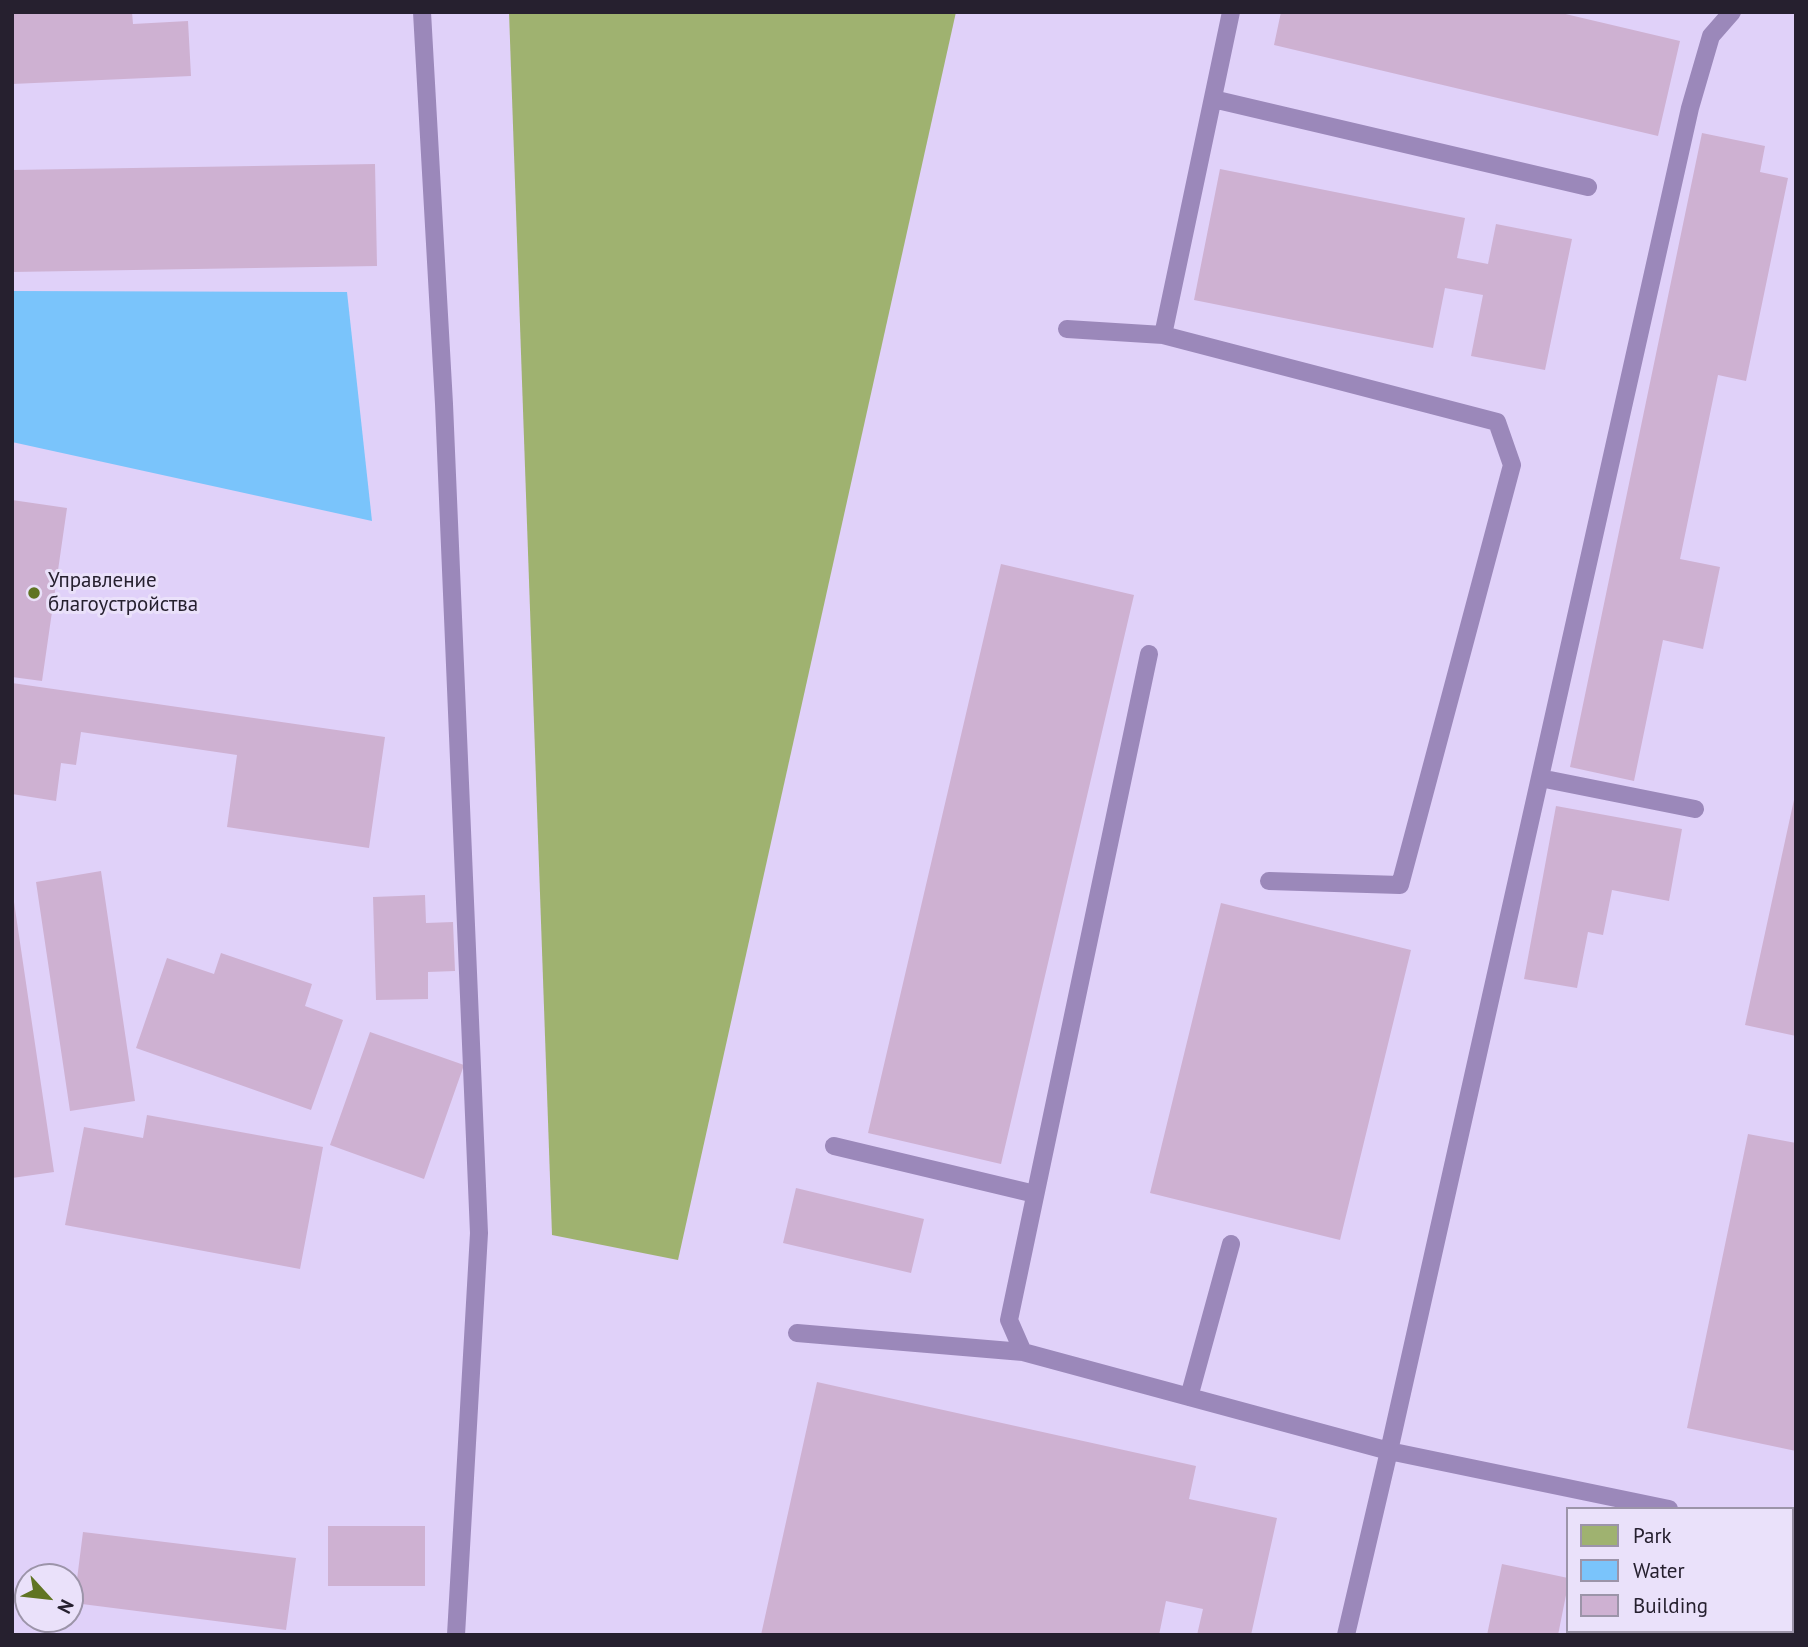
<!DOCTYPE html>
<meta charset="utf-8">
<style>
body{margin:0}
#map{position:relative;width:1808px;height:1647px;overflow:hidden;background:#e0d1f9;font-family:"PT Sans",sans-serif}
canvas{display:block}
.frame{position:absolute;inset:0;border:14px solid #26202f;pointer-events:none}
.legend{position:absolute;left:1566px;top:1507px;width:228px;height:126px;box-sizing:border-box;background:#eae1fa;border:2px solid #9c94a9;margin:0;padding:9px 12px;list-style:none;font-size:21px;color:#26202f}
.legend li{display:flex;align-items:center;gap:14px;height:35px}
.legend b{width:35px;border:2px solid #9c94a9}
.north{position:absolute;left:14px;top:1563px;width:70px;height:70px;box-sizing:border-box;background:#eae1fa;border:2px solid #9c94a9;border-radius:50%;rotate:117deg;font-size:19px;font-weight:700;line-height:28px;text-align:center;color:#26202f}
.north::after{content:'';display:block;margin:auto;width:24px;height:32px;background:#607423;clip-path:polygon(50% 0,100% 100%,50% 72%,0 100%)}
</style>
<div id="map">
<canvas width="1808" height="1647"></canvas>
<div class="frame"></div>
<ul class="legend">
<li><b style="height:19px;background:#9fb270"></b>Park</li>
<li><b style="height:19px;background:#7ac4fb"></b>Water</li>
<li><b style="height:19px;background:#ceb1d2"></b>Building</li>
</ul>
<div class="north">N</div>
</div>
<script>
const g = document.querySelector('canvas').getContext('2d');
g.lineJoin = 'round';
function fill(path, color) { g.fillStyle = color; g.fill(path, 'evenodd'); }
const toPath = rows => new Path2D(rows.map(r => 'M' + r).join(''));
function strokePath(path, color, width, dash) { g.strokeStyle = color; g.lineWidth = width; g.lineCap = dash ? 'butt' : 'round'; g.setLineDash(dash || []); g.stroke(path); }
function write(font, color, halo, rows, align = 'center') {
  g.font = font + ' "PT Sans",sans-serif'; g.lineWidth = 6; g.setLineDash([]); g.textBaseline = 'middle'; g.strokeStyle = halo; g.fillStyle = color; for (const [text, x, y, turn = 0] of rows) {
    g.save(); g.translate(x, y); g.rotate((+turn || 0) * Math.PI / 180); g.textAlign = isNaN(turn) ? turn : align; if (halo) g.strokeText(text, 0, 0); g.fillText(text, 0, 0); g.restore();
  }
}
fill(toPath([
 [509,12,956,12,678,1260,552,1235]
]), '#9fb270');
fill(toPath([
 [12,291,347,292,372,521,12,442]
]), '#7ac4fb');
fill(toPath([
 [12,12,132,12,133,24,188,21,191,76,12,84],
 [1281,12,1557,12,1680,41,1658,136,1274,45],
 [1702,133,1765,146,1760,172,1788,178,1746,381,1718,375,1680,559,1720,567,1703,649,1663,640,1634,781,1570,767],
 [375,164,377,266,12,272,12,170],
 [1220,169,1465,218,1457,258,1488,264,1496,224,1572,239,1545,370,1471,356,1483,295,1445,288,1433,348,1194,300],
 [12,500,67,508,42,681,12,677],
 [1001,564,1134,595,1001,1164,868,1133],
 [12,683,385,737,369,848,227,827,237,755,81,732,76,765,61,763,56,801,12,794],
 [1795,795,1796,796,1796,1036,1745,1025],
 [1556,806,1682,829,1669,901,1612,890,1603,935,1588,932,1577,988,1524,979],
 [101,871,135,1101,70,1111,36,882],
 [425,895,426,923,453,922,455,971,428,972,428,999,376,1000,373,897],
 [12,902,14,902,54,1172,12,1178],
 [1221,903,1411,950,1340,1240,1150,1193],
 [221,953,312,984,305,1006,343,1020,311,1110,136,1048,167,958,214,974],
 [370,1032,464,1065,424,1179,330,1145],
 [147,1115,323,1147,300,1269,65,1225,84,1127,143,1138],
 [1748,1134,1796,1143,1796,1451,1687,1428],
 [796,1188,924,1219,911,1273,783,1243],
 [817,1382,1196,1466,1189,1499,1277,1518,1251,1635,1197,1635,1203,1609,1166,1601,1159,1635,761,1635],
 [328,1526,425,1526,425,1586,328,1586],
 [83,1532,296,1558,286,1630,74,1603],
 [1502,1564,1568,1578,1568,1585,1558,1635,1487,1635]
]), '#ceb1d2');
strokePath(toPath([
 [422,12,444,404,479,1233,456,1635],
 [1213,99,1588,187],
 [1067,329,1163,335,1497,422,1512,465,1400,885,1269,881],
 [1163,335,1231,12],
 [1149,654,1009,1320,1023,1352,1389,1451,1669,1509],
 [1540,778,1695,809],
 [834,1146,1035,1194],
 [797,1333,1023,1352],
 [1189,1397,1231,1244],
 [1792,1534,1796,1535],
 [1346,1635,1389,1451,1690,108,1711,36,1732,12]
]), '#9b88ba', 18);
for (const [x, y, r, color] of [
 [34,593,7,"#607423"]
]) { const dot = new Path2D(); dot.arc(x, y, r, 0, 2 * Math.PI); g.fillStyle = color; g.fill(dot); strokePath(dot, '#eae1fa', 2.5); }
write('21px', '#26202f', '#eae1fa', [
 ["Управление",48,581],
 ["благоустройства",48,605]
], 'left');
</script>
